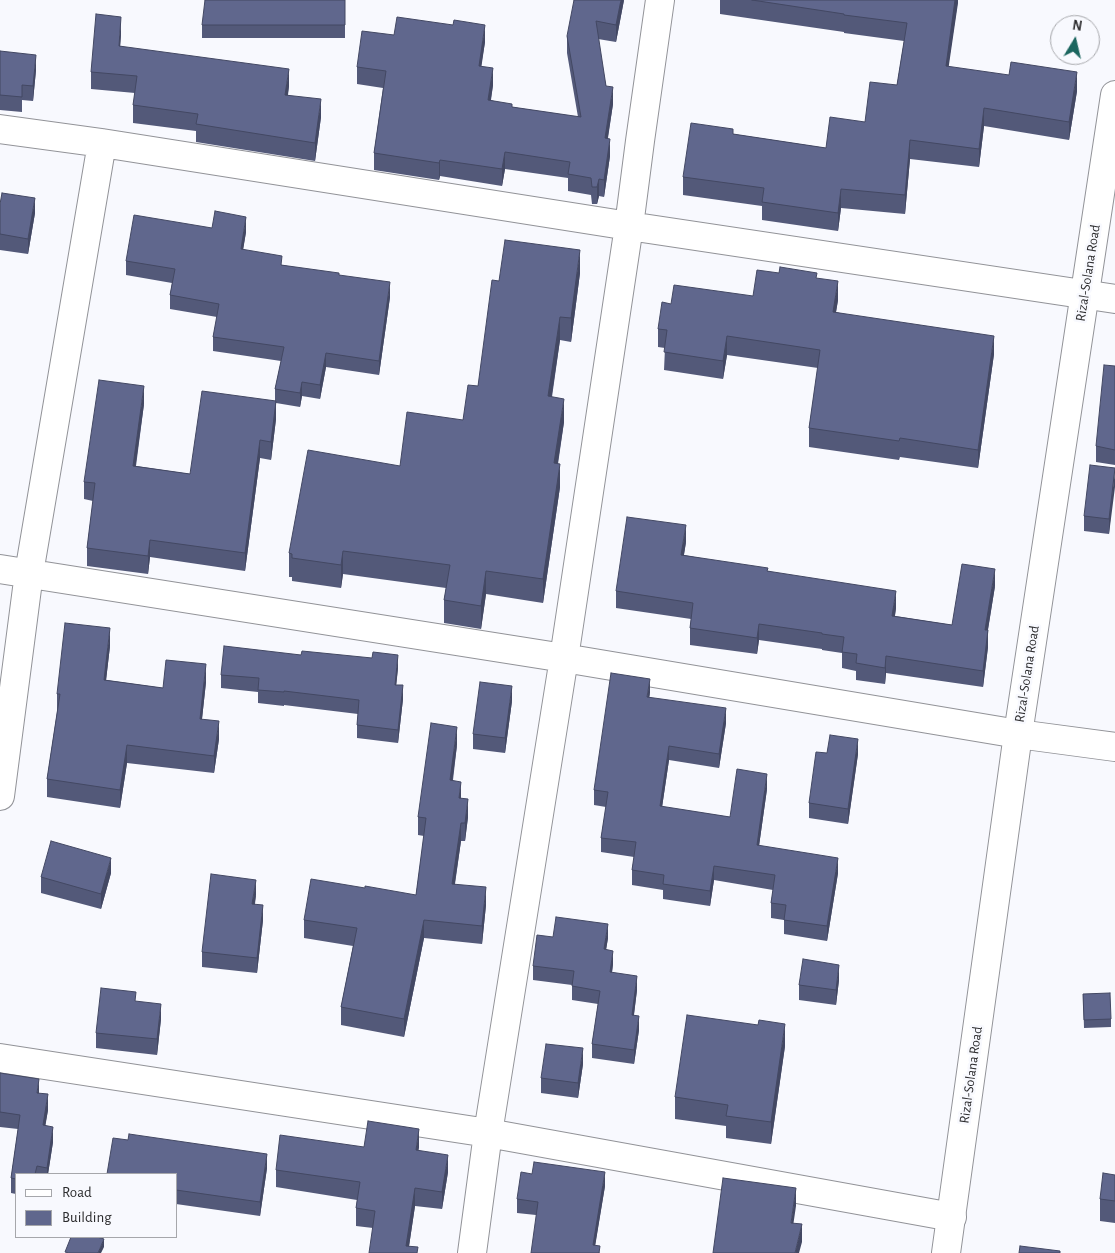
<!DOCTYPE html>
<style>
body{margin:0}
#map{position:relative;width:1115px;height:1253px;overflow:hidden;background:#f8f9fe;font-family:"Alegreya Sans",sans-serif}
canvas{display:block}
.legend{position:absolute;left:15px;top:1173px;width:162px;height:65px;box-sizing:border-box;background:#f8f9fe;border:1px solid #a6a7ab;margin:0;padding:6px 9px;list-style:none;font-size:15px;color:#2c2c2e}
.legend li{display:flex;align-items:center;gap:10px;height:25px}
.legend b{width:25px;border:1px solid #a6a7ab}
.north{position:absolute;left:1050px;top:15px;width:50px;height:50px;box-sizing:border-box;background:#f8f9fe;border:1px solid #a6a7ab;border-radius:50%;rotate:9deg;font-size:14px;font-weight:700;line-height:20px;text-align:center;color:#2c2c2e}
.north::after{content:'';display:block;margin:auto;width:18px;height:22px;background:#1b665f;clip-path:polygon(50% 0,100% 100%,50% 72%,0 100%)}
</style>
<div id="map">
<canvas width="1115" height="1253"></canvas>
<ul class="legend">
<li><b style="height:6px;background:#fff"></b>Road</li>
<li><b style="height:14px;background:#60678d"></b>Building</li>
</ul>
<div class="north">N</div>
</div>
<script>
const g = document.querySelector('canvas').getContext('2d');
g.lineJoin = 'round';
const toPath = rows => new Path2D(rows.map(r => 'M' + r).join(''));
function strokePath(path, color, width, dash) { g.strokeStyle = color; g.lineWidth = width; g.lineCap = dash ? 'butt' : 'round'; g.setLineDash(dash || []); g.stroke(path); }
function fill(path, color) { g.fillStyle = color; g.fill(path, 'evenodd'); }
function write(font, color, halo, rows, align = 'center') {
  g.font = font + ' "Alegreya Sans",sans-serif'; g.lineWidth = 5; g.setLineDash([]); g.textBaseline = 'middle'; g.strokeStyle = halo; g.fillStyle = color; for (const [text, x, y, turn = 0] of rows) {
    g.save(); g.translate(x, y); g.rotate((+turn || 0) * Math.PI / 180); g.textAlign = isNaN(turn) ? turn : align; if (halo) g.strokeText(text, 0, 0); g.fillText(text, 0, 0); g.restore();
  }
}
const minor = toPath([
 [0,129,102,143,629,226,1115,299],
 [0,569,564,658,1018,734,1115,747],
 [0,796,29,573,102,143],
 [0,1058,488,1133,952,1217],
 [472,1253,488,1133,564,658,629,226,640,141,660,0]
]);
const secondary = toPath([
 [946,1253,1018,734,1115,95]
]);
strokePath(minor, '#929398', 30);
strokePath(secondary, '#929398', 30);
strokePath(minor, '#fff', 28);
strokePath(secondary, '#fff', 28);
fill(toPath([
 [345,0,345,38,202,38,202,25],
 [624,0,616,42,598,39,606,86,613,104,608,138,610,156,604,197,599,196,597,204,592,204,591,195,568,191,568,178,505,169,502,186,440,176,439,180,374,170,374,153,383,88,357,84,357,67,394,35,485,42,481,66,493,85,491,100,512,107,578,117,567,53,567,36],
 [720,0,958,0,948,67,1077,91,1069,140,984,126,979,167,910,159,905,214,841,208,838,231,762,220,762,206,683,195,683,177,733,134,826,148,865,122,897,85,904,41,844,33,844,32,720,14],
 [121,34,120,46,289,86,288,95,321,117,315,161,196,142,196,131,133,123,133,105,135,93,91,89,91,72],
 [0,51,36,70,33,101,22,100,22,112,0,110],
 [0,204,35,213,28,254,0,250],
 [212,228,246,232,243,249,282,265,339,275,390,297,379,375,326,367,320,399,302,396,300,407,276,403,276,419,271,460,260,458,245,571,150,557,148,574,87,566,87,548,93,501,84,499,84,482,144,404,136,466,190,474,275,401,275,389,281,361,213,351,213,337,217,317,170,309,170,295,172,283,126,275,126,261],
 [580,273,571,342,560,340,552,397,564,422,558,464,560,487,543,603,486,594,481,629,444,623,444,600,446,588,343,574,341,588,292,581,292,577,289,577,289,553,400,466,463,420,478,386,499,281],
 [779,273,817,279,838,300,836,312,994,354,978,468,900,457,899,460,809,447,809,428,818,368,727,355,723,379,664,370,665,348,658,347,658,329,671,304,753,296],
 [1115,366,1115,465,1096,462,1096,446],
 [1115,468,1109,534,1084,531,1084,516],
 [686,542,684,555,768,571,896,608,895,616,952,625,995,586,988,630,988,647,983,687,886,673,885,684,856,680,856,671,842,668,842,653,822,650,822,649,759,640,757,654,690,645,690,628,691,619,616,608,616,591],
 [110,646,106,680,163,688,206,682,202,719,219,739,214,773,127,763,120,808,47,797,47,779,57,712,57,694],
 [398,668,396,685,403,699,398,743,357,738,357,725,358,714,284,705,284,706,258,703,258,692,221,688,221,675],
 [650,693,649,697,726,723,719,768,669,760,662,807,730,817,767,789,759,846,838,873,827,941,784,934,784,920,771,918,771,903,773,890,714,880,710,906,663,899,663,890,632,885,632,870,634,857,601,852,601,838,606,807,594,805,594,790],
 [512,701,505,753,473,749,473,734],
 [457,745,453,780,461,798,468,817,465,841,461,841,455,884,486,905,482,944,424,938,404,1037,341,1025,341,1007,353,946,304,938,304,920,416,895,424,836,418,835,418,817],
 [827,753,858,754,848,824,809,818,809,803],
 [111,873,101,909,41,893,41,877],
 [256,895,255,904,263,920,257,973,202,967,202,952],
 [553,937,608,938,606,949,613,964,612,973,637,990,634,1015,639,1030,634,1064,592,1058,592,1044,598,1004,572,1000,572,985,533,980,533,966],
 [839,980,836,1005,799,1000,799,985],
 [1083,994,1111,1019,1111,1027,1084,1028],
 [161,1019,157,1055,96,1048,96,1033],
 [785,1046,771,1144,726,1138,726,1126,675,1119,675,1097],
 [583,1064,578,1098,541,1093,541,1078],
 [0,1073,39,1093,48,1110,45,1126,53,1142,48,1174,16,1174,16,1194,11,1193,11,1178,18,1129,0,1127],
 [364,1147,419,1147,418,1150,448,1172,442,1209,415,1206,409,1246,418,1253,373,1228,356,1226,356,1208,357,1200,276,1187,276,1170],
 [267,1168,260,1216,176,1204,176,1174],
 [1115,1175,1115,1223,1100,1221,1100,1199],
 [605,1186,595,1245,600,1253,536,1215,517,1213,517,1199]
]), '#535979');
fill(toPath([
 [621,0,624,0,616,42,616,25],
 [955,0,958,0,958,3,946,85,946,66],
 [121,17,121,34,119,64,119,46],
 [485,25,485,42,479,83,479,66],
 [36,55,36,70,33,101,33,86],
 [493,68,493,85,488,117,488,100],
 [289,69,289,86,285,112,285,95],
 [1077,72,1077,91,1069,140,1069,122],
 [613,87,613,104,605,155,605,138],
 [321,99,321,117,315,161,315,143],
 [984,108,984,126,979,167,979,149],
 [610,139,610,156,604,197,604,180],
 [910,140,910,159,905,214,905,195],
 [505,152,505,169,502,186,502,169],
 [440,160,440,176,439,180,439,163],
 [599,179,599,196,597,204,597,187],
 [841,189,841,208,838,231,838,213],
 [35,198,35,213,28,254,28,239],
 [246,217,246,232,241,263,241,249],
 [580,250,580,273,571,342,571,318],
 [838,281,838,300,833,330,833,312],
 [390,282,390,297,379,375,379,361],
 [560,317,560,340,548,420,548,396],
 [727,336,727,355,723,379,723,361],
 [994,336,994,354,978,468,978,450],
 [326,353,326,367,320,399,320,385],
 [302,382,302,396,300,407,300,393],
 [144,386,144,404,133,484,133,466],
 [564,399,564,422,554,487,554,463],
 [276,401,276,419,271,460,271,442],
 [260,440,260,458,245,571,245,553],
 [560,464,560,487,543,603,543,579],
 [1115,472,1115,487,1109,534,1109,519],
 [686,525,686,542,681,571,681,555],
 [150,540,150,557,148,574,148,556],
 [343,551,343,574,341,588,341,565],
 [995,569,995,586,985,647,985,630],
 [486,571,486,594,481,629,481,606],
 [896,591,896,608,892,633,892,616],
 [759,624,759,640,757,654,757,638],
 [110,628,110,646,104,698,104,680],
 [988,630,988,647,983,687,983,671],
 [398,655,398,668,395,698,395,685],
 [886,656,886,673,885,684,885,668],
 [206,664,206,682,200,737,200,719],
 [650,679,650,693,647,711,647,697],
 [403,685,403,699,398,743,398,730],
 [512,686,512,701,505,753,505,738],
 [726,708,726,723,719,768,719,754],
 [219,721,219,739,214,773,214,756],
 [457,727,457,745,450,798,450,780],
 [858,739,858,754,848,824,848,809],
 [127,745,127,763,120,808,120,790],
 [669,746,669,760,660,821,660,806],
 [767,774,767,789,757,860,757,845],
 [461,782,461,799,459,798],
 [468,799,468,817,465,841,465,823],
 [461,823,461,841,452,902,452,884],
 [111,858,111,873,101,909,101,894],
 [838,858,838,873,827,941,827,926],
 [714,866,714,880,710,906,710,891],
 [256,880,256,895,252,919,252,904],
 [486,887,486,905,482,944,482,926],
 [263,905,263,920,257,973,257,958],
 [424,920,424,938,404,1037,404,1019],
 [608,924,608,938,604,963,604,949],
 [613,951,613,964,610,986,610,972],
 [839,965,839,980,836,1005,836,990],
 [637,976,637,990,632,1029,632,1015],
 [161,1004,161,1019,157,1055,157,1039],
 [639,1016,639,1030,634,1064,634,1050],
 [785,1024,785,1046,771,1144,771,1122],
 [583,1048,583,1064,578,1098,578,1083],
 [39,1079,39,1094,37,1093],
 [48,1094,48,1110,43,1140,43,1125],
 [53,1127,53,1142,48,1174,47,1174,47,1168],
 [419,1129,419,1147,416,1168,416,1150],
 [267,1154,267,1168,260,1216,260,1202],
 [448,1155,448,1172,442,1209,442,1192],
 [605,1172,605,1186,594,1253,593,1245],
 [415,1188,415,1206,408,1253,406,1246],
 [796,1188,796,1206,791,1240,791,1223],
 [802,1224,802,1242,799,1253,795,1253],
 [104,1239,104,1247,101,1253,98,1253]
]), '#434863');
const building = toPath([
 [205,0,345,0,345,25,202,25,205,0],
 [574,0,621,0,616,25,596,21,606,86,613,87,605,138,610,139,604,180,599,179,597,187,592,187,591,178,568,174,570,162,505,152,502,169,440,160,439,163,374,153,386,71,357,67,362,31,394,35,397,17,453,25,454,20,485,25,479,66,493,68,488,100,512,104,512,107,581,117,567,36,574,0],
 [752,0,955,0,946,66,1009,75,1011,62,1077,72,1069,122,984,108,979,149,910,140,905,195,841,189,838,213,762,202,764,188,683,177,691,123,733,129,733,134,826,148,830,117,865,122,870,82,897,85,907,23,844,15,844,14,752,0],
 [96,14,121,17,119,46,289,69,285,95,321,99,315,143,196,124,198,114,133,105,137,76,91,72,96,14],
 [0,51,36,55,33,86,22,85,22,97,0,95,0,51],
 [2,193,35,198,28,239,0,234,0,204,2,193],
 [215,211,246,217,241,249,282,256,281,265,339,273,339,275,390,282,379,361,326,353,320,385,302,382,300,393,275,389,284,347,213,337,219,304,170,295,175,269,126,261,134,215,212,228,215,211],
 [505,240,580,250,571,318,560,317,548,396,564,399,554,463,560,464,543,579,486,571,481,606,444,600,450,565,343,551,341,565,292,558,292,554,289,553,308,450,400,466,407,412,463,420,468,385,478,386,492,280,499,281,505,240],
 [780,267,817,273,816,278,838,281,833,312,994,336,978,450,900,438,899,441,809,428,820,350,727,336,723,361,664,352,667,330,658,329,662,302,671,304,674,285,753,296,757,270,779,273,780,267],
 [1104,365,1115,366,1115,450,1096,446,1104,365],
 [99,380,144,386,133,466,190,474,202,391,276,401,271,442,260,440,245,553,150,540,148,556,87,548,95,483,84,482,99,380],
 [1090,465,1115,468,1109,519,1084,516,1090,465],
 [627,517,686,525,681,555,768,568,767,571,896,591,892,616,952,625,962,564,995,569,985,630,988,630,983,671,886,656,885,668,856,663,857,654,842,652,844,637,822,634,822,633,759,624,757,638,690,628,693,603,616,591,627,517],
 [65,623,110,628,104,680,163,688,166,660,206,664,200,719,219,721,214,756,127,745,120,790,47,779,60,694,57,694,65,623],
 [224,646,301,655,302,651,372,658,373,652,398,655,395,685,403,685,398,730,357,725,359,700,284,691,284,692,258,690,259,678,221,675,224,646],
 [611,673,650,679,647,697,726,708,719,754,669,746,660,806,730,817,737,769,767,774,757,845,838,858,827,926,784,920,786,905,771,903,775,875,714,866,710,891,663,884,664,875,632,870,636,842,601,838,608,792,594,790,611,673],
 [480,682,512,686,505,738,473,734,480,682],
 [431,723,457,727,450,780,461,782,459,798,468,799,465,823,461,823,452,884,486,887,482,926,424,920,404,1019,341,1007,357,928,304,920,311,879,365,888,365,886,416,895,426,818,418,817,431,723],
 [830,735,858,739,848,809,809,803,816,752,827,753,830,735],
 [51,841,111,858,101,894,41,877,51,841],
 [211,874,256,880,252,904,263,905,257,958,202,952,211,874],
 [556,917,608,924,604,949,613,951,610,972,637,976,632,1015,639,1016,634,1050,592,1044,600,991,572,986,574,971,533,966,537,935,553,937,556,917],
 [803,959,839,965,836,990,799,985,803,959],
 [101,988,136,992,135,1001,161,1004,157,1039,96,1033,101,988],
 [1110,993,1111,1019,1084,1020,1083,994,1110,993],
 [687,1015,758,1025,759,1020,785,1024,771,1122,726,1116,728,1105,675,1097,687,1015],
 [546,1044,583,1048,578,1083,541,1078,546,1044],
 [0,1073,39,1079,37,1093,48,1094,43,1125,53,1127,47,1168,37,1166,35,1174,16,1174,16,1179,11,1178,20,1115,0,1112,0,1073],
 [368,1121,419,1129,416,1150,448,1155,442,1192,415,1188,406,1246,418,1247,417,1253,369,1253,375,1211,356,1208,360,1182,276,1170,280,1135,364,1147,368,1121],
 [129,1134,267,1154,260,1202,176,1190,176,1174,107,1174,113,1138,128,1140,129,1134],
 [534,1162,605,1172,593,1245,600,1246,599,1253,531,1253,538,1202,517,1199,521,1172,532,1174,534,1162],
 [1103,1173,1115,1175,1115,1201,1100,1199,1103,1173],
 [723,1178,796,1188,791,1223,802,1224,795,1253,713,1253,723,1178],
 [71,1237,97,1237,104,1239,98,1253,69,1253,65,1252,71,1237],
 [1020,1246,1060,1251,1060,1253,1019,1253,1020,1246]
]);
fill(building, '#60678d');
strokePath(building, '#434863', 1);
write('14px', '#2c2c2e', '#f8f9fe', [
 ["Rizal-Solana Road",1088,273,-81],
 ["Rizal-Solana Road",1027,674,-81],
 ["Rizal-Solana Road",971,1075,-82]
]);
</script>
